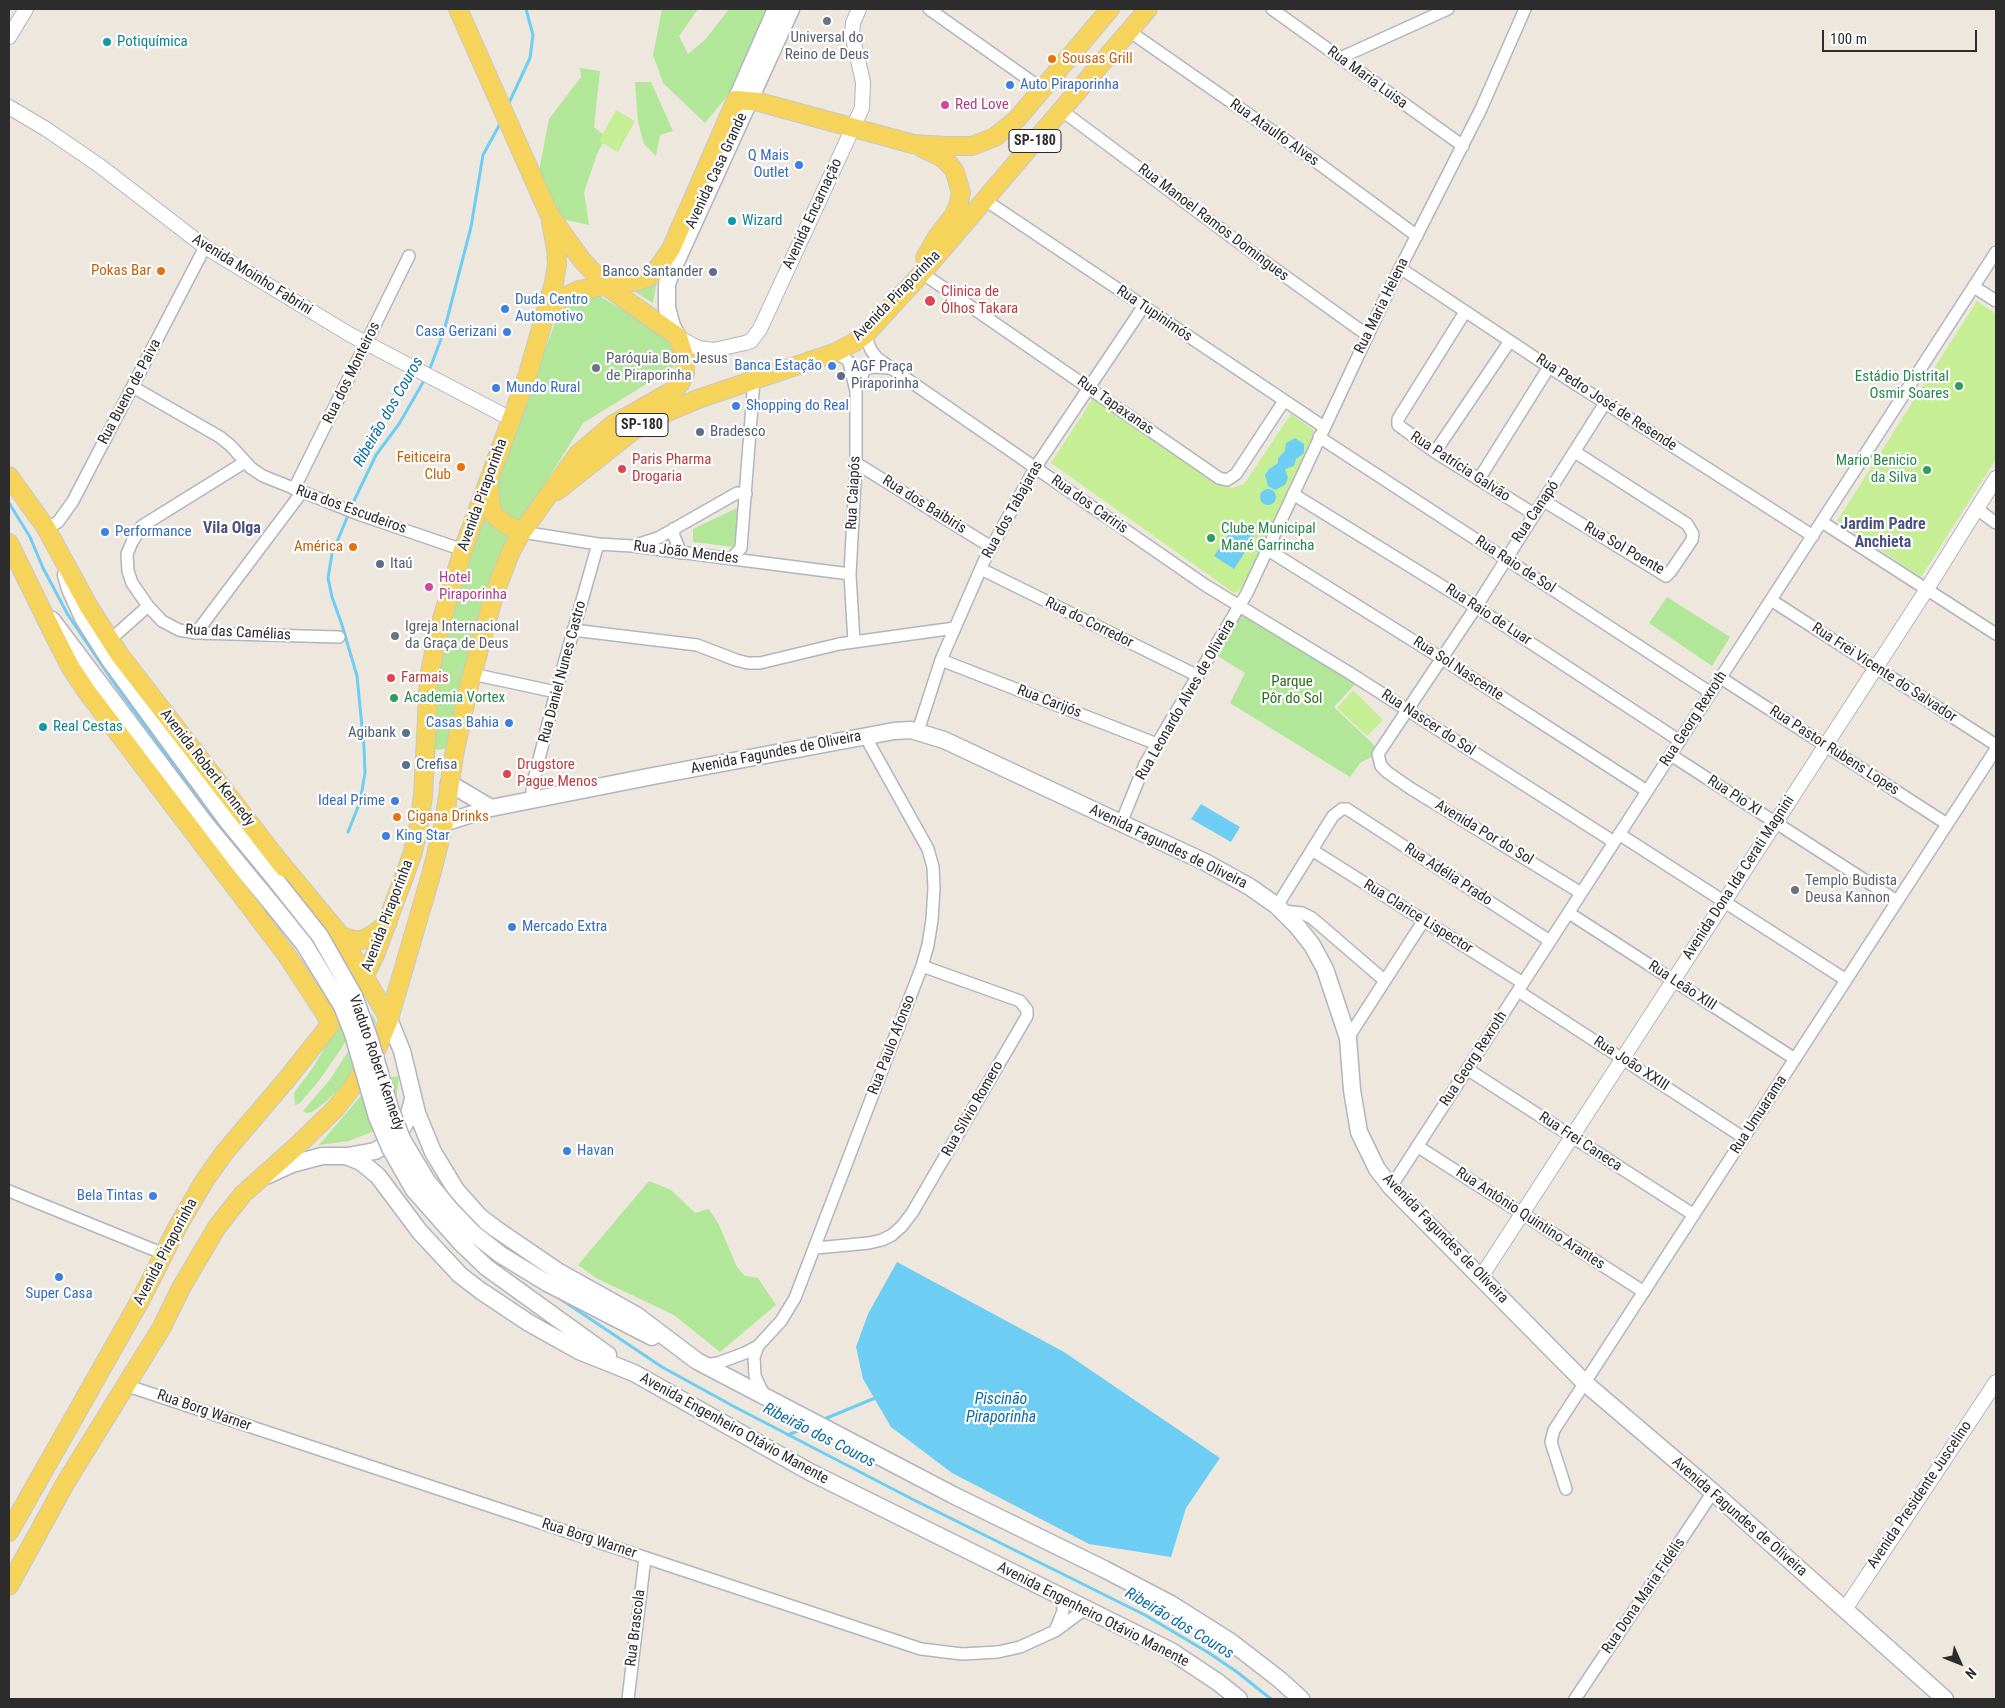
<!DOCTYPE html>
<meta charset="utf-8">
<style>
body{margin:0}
#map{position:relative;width:2005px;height:1708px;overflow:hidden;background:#eee7de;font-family:"Roboto Condensed",sans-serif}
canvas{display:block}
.frame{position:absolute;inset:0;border:10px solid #2c2c2c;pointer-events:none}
.north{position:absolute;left:1935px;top:1638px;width:50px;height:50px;-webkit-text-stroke:4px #fff;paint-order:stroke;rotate:134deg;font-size:14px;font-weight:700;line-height:20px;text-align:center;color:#2c2c2c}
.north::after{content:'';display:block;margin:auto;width:18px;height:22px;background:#2c2c2c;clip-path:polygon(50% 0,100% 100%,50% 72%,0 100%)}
.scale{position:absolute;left:1822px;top:30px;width:155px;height:22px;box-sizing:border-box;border:2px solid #2c2c2c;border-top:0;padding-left:6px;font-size:15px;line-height:18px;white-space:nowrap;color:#2c2c2c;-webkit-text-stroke:4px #fff;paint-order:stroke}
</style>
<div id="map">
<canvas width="2005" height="1708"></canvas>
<div class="frame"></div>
<div class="north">N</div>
<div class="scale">100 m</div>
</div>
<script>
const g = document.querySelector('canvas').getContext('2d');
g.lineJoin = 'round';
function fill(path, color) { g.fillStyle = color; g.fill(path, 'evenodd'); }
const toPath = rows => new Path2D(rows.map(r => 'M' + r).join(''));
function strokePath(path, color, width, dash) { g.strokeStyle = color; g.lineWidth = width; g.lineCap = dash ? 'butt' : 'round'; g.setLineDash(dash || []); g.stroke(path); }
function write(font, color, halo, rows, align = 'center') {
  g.font = font + ' "Roboto Condensed",sans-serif'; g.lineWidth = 4.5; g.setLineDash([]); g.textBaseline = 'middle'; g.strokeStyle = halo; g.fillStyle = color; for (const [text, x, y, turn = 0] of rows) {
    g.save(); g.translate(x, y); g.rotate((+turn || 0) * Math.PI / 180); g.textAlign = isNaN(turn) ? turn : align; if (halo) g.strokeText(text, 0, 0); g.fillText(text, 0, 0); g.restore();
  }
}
fill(toPath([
 [662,9,698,9,679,36,688,54,705,40,729,9,768,9,729,94,705,123,663,83,653,55],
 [580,68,600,71,594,127,606,137,597,154,584,192,589,225,558,218,538,176,549,119,581,77],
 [635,82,651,82,673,131,660,135,656,156,644,144,638,122],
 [657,281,653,303,635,292],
 [596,294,659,331,670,343,676,354,674,367,583,423,495,564,449,748,436,750,429,736,433,689,462,568,558,315,564,306,579,295],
 [739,507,734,547,693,542,693,529],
 [1667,597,1730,637,1712,666,1649,623],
 [1242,613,1359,680,1334,707,1375,746,1374,756,1361,762,1350,777,1230,703,1245,673,1216,655],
 [362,997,366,1002,366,1006,343,1046,318,1082,299,1104,295,1105,294,1093,312,1069,328,1042],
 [372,1014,376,1022,365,1049,344,1083,327,1101,312,1112,306,1113,303,1111,331,1078],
 [399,1076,396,1100,374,1131,349,1141,319,1145,364,1092,388,1078],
 [649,1181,671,1190,695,1213,709,1209,719,1225,737,1267,745,1276,758,1278,776,1305,720,1352,674,1315,598,1279,578,1265]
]), '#b2e699');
fill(toPath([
 [616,110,635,121,618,152,599,141],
 [1977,301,1996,314,1996,459,1921,577,1837,521],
 [1093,398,1221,485,1232,488,1244,484,1291,414,1315,431,1243,587,1238,592,1234,593,1051,463],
 [1353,690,1383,720,1367,736,1337,708]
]), '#c6ee94');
fill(toPath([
 [1295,438,1304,444,1304,453,1296,459,1294,466,1285,469,1288,478,1285,485,1275,490,1268,486,1265,475,1269,469,1278,463,1278,458,1285,451,1286,443],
 '1260 497a8 8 0 1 1 16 0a8 8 0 1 1-16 0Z',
 [1236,524,1255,537,1234,569,1214,556],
 [1201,804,1240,827,1231,842,1191,819],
 [897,1262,1064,1352,1220,1458,1186,1508,1171,1557,1089,1544,952,1473,891,1427,863,1379,856,1347,868,1314]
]), '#6ecdf3');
strokePath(toPath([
 [508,105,530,58,533,35,526,9],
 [429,371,444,331,471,227,483,155,501,122],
 [9,503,30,537,43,568,68,615,112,680,210,815,260,876],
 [351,507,376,455,399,424,425,379],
 [348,832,360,802,365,773,364,747,357,676,342,625,332,597,328,578,332,554,349,513],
 [556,1296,662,1367,733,1406,912,1499,1145,1615,1209,1653,1237,1672,1271,1699],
 [822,1420,875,1398],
 [788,1435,810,1426]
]), '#6ecdf3', 3);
const minor = toPath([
 [929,9,1042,89],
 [1272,9,1463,146],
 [1129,31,1314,160,1417,236],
 [1340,58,1448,9],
 [1061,110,1257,256,1367,335],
 [985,200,1324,427],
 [1400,268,1549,367,1813,536],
 [922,273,1219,478,1227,480,1236,474,1284,401],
 [1974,287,1996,301],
 [1465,312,1398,419,1398,425,1435,452,1534,514],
 [865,335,871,350,877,358,891,368,1205,585,1348,672,1614,842],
 [834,353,845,358,849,362,856,391,856,463,850,574,854,642],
 [133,387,220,437,231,446,251,468,263,476,358,514,463,550],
 [856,389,865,369,874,367,891,368],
 [1319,437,1711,693],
 [1435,452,1510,341],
 [245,462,142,526,132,542,127,554,128,571,132,583,148,606,162,621,179,630,196,633,339,637],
 [856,463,991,547],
 [1479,479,1549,367],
 [294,489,409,256],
 [1293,494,1476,607,1680,741],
 [1544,501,1666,576,1671,571,1692,540,1693,534,1687,524,1575,452],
 [1977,509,1996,523],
 [1822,522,1996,634],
 [46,528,58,522,73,501,205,247],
 [673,529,674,536,681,553],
 [522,532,598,544,632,546,850,574],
 [636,545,658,538,737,493,746,494],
 [1268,550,1441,658,1647,791],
 [731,559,741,548,754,380],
 [981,569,1198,676],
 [1771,600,1996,745],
 [573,630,697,645,736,660,748,663,760,663,839,644,955,628],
 [196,633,302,492],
 [110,640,148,606],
 [941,660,1157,744],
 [472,674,556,692],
 [1721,678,1947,824],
 [918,731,941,660,985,559,1035,468,1143,307],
 [1671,755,1897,901],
 [532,801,532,787,556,692,598,544],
 [1121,823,1145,764,1247,593,1389,290,1481,109,1525,9],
 [1619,834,1846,980],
 [1312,850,1523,983],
 [1581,893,1410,788,1387,772,1381,766,1378,754,1476,607,1605,403],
 [1277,906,1333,816,1342,809,1347,809,1550,941],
 [1283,911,1302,913,1312,918,1384,980],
 [1569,913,1795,1059],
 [1518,991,1744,1138],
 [1348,1038,1424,920],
 [1467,1069,1694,1215],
 [1417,1146,1644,1292],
 [1391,1187,1996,252],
 [9,1191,164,1254],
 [816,1248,869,1243,882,1240,892,1235,902,1226,912,1213,1027,1016,1027,1010,1020,1001,922,966],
 [758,1346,754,1357,755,1376,764,1395],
 [705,1365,718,1363,745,1353,758,1346,781,1321,795,1298,922,966,928,945,932,920,934,888,933,867,928,849,865,736],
 [125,1385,921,1649,962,1654,998,1652,1020,1647,1055,1631,1085,1609],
 [1566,1489,1551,1442,1554,1430,1996,749],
 [1055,1631,1063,1611,1062,1598],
 [628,1699,645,1558],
 [1575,1699,1713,1492]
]);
const tertiary = toPath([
 [9,37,26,9],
 [9,107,46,129,100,166,205,247,349,334,511,419],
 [678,337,698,348,714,350,745,343,751,341,760,329,862,108,863,82,852,34,853,23,859,9],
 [1481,1277,1927,589,1996,478],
 [1845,1609,1996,1382]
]);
const secondary = toPath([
 [736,100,776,9],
 [678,337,672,326,667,308,667,284,671,273,791,9],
 [66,575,70,589,83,618,109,659,228,822,278,883],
 [52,620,204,822,271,903],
 [449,783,491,808],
 [444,823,491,808,653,776,894,731,911,730,944,740,1121,823,1205,862,1250,887,1277,906,1297,926,1312,945,1325,969,1348,1038,1352,1090,1359,1132,1377,1169,1391,1187,1585,1383,1713,1492,1945,1699],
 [389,1019,402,1051,417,1113,433,1152,456,1190,480,1217,496,1229,559,1272,636,1315,697,1361,955,1496,1104,1569,1171,1604,1231,1642,1279,1679,1301,1699],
 [348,1156,375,1151,389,1143,403,1127,408,1118,413,1099],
 [268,1175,292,1164,322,1156,346,1156,361,1162,378,1176,420,1232,460,1275,481,1291,529,1323,579,1351,634,1373,810,1472,1171,1651,1219,1683,1239,1699],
 [473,1233,501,1255,547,1283,652,1337],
 [461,1243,486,1267,608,1355]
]);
const primary = toPath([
 [922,148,941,157,950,165,955,172,961,193,958,206,954,215,937,237,925,258],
 [547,312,564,297,579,290,637,281,647,278,656,271,671,249,736,100,759,102,913,144,946,146,972,146,995,137,1017,119,1110,9],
 [9,476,46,528,89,607,119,654,278,860,341,936,389,1019],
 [489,484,491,507,494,515,505,524,522,532],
 [557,491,634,430,658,416,698,399,834,353,855,342,865,335,922,273,1148,9],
 [9,543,52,631,71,668,87,692,286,954,326,1015,330,1025],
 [341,936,354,940,362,940,374,934,388,922],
 [9,1532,141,1299,178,1226,203,1183,224,1153,287,1079,349,1001,364,977,375,955,412,855,418,831,423,796,429,678,438,632,463,550,528,374,554,283,557,264,556,248,551,222],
 [9,1586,66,1482,162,1327,181,1288,217,1227,243,1194,299,1144,336,1108,353,1086,376,1051,389,1019,431,875,444,823,454,755,469,686,494,595,511,551,522,532,578,454,612,425,674,390,680,384,685,373,685,359,678,337,606,286,581,259,549,214,458,9]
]);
strokePath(minor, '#b2b4c0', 14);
strokePath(tertiary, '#b2b4c0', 16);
strokePath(secondary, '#b2b4c0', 19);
strokePath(primary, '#c8c8c8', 20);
strokePath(minor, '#fff', 11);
strokePath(tertiary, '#fff', 14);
strokePath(secondary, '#fff', 16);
strokePath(primary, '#f6d45b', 18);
const secondaryBridge = toPath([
 [278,883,320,936,354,996,370,1040,390,1108,402,1139,427,1181,450,1209,473,1233],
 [271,903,304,944,342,1006,353,1034,377,1117,390,1148,414,1190,461,1243]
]);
strokePath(secondaryBridge, '#b2b4c0', 19, []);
strokePath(secondaryBridge, '#fff', 16);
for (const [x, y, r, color] of [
 [827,21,5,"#6b7280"],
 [107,42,5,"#0f9aa8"],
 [1052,59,5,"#e8710a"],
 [1010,85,5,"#3f7fe0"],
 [945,105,5,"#d1479c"],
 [799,165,5,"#3f7fe0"],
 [732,221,5,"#0f9aa8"],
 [161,271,5,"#e8710a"],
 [713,272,5,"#5c6f8a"],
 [930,301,6,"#e0444e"],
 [505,309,5,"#3f7fe0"],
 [507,332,5,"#3f7fe0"],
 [832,366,5,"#3f7fe0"],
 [596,368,5,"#6b7280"],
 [841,376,5,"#5c6f8a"],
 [1959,386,5,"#2e9e5b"],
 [496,388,5,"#3f7fe0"],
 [736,406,5,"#3f7fe0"],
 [700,432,5,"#5c6f8a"],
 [461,467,5,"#e8710a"],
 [622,469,5,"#e0444e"],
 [1927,470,5,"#2e9e5b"],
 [105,532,5,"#3f7fe0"],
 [1211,538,5,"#2e9e5b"],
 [353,547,5,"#e8710a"],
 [380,564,5,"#5c6f8a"],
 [429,587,5,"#d1479c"],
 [395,636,5,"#6b7280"],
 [391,678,5,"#e0444e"],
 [394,698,5,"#2e9e5b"],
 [509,723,5,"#3f7fe0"],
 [43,727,5,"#0f9aa8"],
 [406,733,5,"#5c6f8a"],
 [406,765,5,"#5c6f8a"],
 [507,774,5,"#e0444e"],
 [395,801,5,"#3f7fe0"],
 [397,817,5,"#e8710a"],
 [386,836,5,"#3f7fe0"],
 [1795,890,5,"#6b7280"],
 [512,927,5,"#3f7fe0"],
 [567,1151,5,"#3f7fe0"],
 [153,1196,5,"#3f7fe0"],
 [59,1277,5,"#3f7fe0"]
]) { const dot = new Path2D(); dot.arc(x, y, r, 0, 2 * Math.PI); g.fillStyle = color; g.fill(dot); strokePath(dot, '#fff', 2); }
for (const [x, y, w] of [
 [1035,141,52],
 [642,425,52]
]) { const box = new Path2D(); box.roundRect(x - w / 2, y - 11.5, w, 23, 4); g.fillStyle = '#fff'; g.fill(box); strokePath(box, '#2c2c2c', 1); }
write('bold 14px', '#2c2c2c', null, [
 ["SP-180",1035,141],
 ["SP-180",642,425]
]);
write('15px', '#5b616d', '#fff', [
 ["Universal do",827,38,"center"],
 ["Reino de Deus",827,55,"center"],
 ["Paróquia Bom Jesus",606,359],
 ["de Piraporinha",606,376],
 ["Igreja Internacional",405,627],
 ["da Graça de Deus",405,644],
 ["Templo Budista",1805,881],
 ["Deusa Kannon",1805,898]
], 'left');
write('15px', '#0d838f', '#fff', [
 ["Potiquímica",117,42],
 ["Wizard",742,221],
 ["Real Cestas",53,727]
], 'left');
write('15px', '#c56008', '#fff', [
 ["Sousas Grill",1062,59,"left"],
 ["Pokas Bar",151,271],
 ["Feiticeira",451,458],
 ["Club",451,475],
 ["América",343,547],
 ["Cigana Drinks",407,817,"left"]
], 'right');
write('15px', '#2c2c2c', '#fff', [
 ["Rua Maria Luisa",1367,78,36],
 ["Rua Ataulfo Alves",1274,133,35],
 ["Avenida Casa Grande",717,171,-65],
 ["Avenida Encarnação",813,214,-65],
 ["Rua Manoel Ramos Domingues",1213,223,37],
 ["Avenida Moinho Fabrini",252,275,32],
 ["Avenida Piraporinha",897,296,-46],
 ["Rua Maria Helena",1382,306,-64],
 ["Rua Tupinimós",1154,314,34],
 ["Rua dos Monteiros",352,373,-64],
 ["Rua Bueno de Paiva",130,392,-62],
 ["Rua Pedro José de Resende",1606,403,33],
 ["Rua Tapaxanas",1115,406,35],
 ["Rua Patrícia Galvão",1460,467,33],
 ["Rua Caiapós",854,493,-87],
 ["Avenida Piraporinha",483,495,-70],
 ["Rua dos Baibiris",924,505,32],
 ["Rua dos Cariris",1089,505,35],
 ["Rua dos Escudeiros",351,510,20],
 ["Rua dos Tabajaras",1013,510,-61],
 ["Rua Canapó",1536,512,-56],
 ["Rua Sol Poente",1624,549,30],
 ["Rua João Mendes",686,553,7],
 ["Rua Raio de Sol",1515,565,33],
 ["Rua Raio de Luar",1488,615,33],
 ["Rua do Corredor",1089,623,26],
 ["Rua das Camélias",238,633,3],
 ["Rua Sol Nascente",1458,669,33],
 ["Rua Daniel Nunes Castro",563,672,-75],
 ["Rua Frei Vicente do Salvador",1884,673,33],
 ["Rua Leonardo Alves de Oliveira",1186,700,-60],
 ["Rua Carijós",1049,702,21],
 ["Rua Georg Rexroth",1694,719,-57],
 ["Rua Nascer do Sol",1428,723,33],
 ["Rua Pastor Rubens Lopes",1834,751,33],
 ["Avenida Fagundes de Oliveira",776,753,-11],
 ["Avenida Robert Kennedy",207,768,52],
 ["Rua Pio XI",1734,796,33],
 ["Avenida Por do Sol",1484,833,31],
 ["Avenida Fagundes de Oliveira",1168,847,26],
 ["Rua Adélia Prado",1448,875,33],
 ["Avenida Dona Ida Cerati Magnini",1739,878,-57],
 ["Avenida Piraporinha",388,916,-69],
 ["Rua Clarice Lispector",1418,917,32],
 ["Rua Leão XIII",1682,986,33],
 ["Rua Paulo Afonso",892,1045,-69],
 ["Rua Georg Rexroth",1474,1059,-57],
 ["Viaduto Robert Kennedy",376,1063,71],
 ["Rua João XXIII",1631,1064,33],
 ["Rua Sílvio Romero",973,1109,-60],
 ["Rua Umuarama",1759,1115,-57],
 ["Rua Frei Caneca",1580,1142,33],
 ["Rua Antônio Quintino Arantes",1530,1219,33],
 ["Avenida Fagundes de Oliveira",1445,1239,46],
 ["Avenida Piraporinha",166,1252,-62],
 ["Rua Borg Warner",204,1411,19],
 ["Avenida Engenheiro Otávio Manente",734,1429,29],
 ["Avenida Presidente Juscelino",1920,1495,-56],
 ["Avenida Fagundes de Oliveira",1739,1517,41],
 ["Rua Borg Warner",589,1539,18],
 ["Rua Dona Maria Fidélis",1644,1596,-56],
 ["Avenida Engenheiro Otávio Manente",1093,1615,27],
 ["Rua Brascola",636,1628,-83]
]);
write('15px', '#366cbe', '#fff', [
 ["Auto Piraporinha",1020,85],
 ["Q Mais",789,156,"right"],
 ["Outlet",789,173,"right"],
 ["Duda Centro",515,300],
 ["Automotivo",515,317],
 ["Casa Gerizani",497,332,"right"],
 ["Banca Estação",822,366,"right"],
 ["Mundo Rural",506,388],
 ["Shopping do Real",746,406],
 ["Performance",115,532],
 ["Casas Bahia",499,723,"right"],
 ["Ideal Prime",385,801,"right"],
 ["King Star",396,836],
 ["Mercado Extra",522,927],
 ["Havan",577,1151],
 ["Bela Tintas",143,1196,"right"],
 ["Super Casa",59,1294,"center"]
], 'left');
write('15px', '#b23c85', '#fff', [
 ["Red Love",955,105],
 ["Hotel",439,578],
 ["Piraporinha",439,595]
], 'left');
write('15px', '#4e5e75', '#fff', [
 ["Banco Santander",703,272,"right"],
 ["AGF Praça",851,367],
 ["Piraporinha",851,384],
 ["Bradesco",710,432],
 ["Itaú",390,564],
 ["Agibank",396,733,"right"],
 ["Crefisa",416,765]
], 'left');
write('15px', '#be3a42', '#fff', [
 ["Clinica de",941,292],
 ["Ólhos Takara",941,309],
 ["Paris Pharma",632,460],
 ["Drogaria",632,477],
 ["Farmais",401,678],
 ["Drugstore",517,765],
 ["Pague Menos",517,782]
], 'left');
write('15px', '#27864d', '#fff', [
 ["Estádio Distrital",1949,377],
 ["Osmir Soares",1949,394],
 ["Mario Benicio",1917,461],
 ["da Silva",1917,478],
 ["Clube Municipal",1221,529,"left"],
 ["Mané Garrincha",1221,546,"left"],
 ["Academia Vortex",404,698,"left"]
], 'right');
write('15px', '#286d18', '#fff', [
 ["Parque",1292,682],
 ["Pôr do Sol",1292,699]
]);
write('italic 16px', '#096ca4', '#fff', [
 ["Ribeirão dos Couros",389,412,-60],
 ["Piscinão",1001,1400],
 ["Piraporinha",1001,1418],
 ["Ribeirão dos Couros",819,1436,27],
 ["Ribeirão dos Couros",1179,1624,31]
]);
write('bold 16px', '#4a537f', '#fff', [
 ["Jardim Padre",1883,525],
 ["Anchieta",1883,543],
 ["Vila Olga",232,529]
]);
</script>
